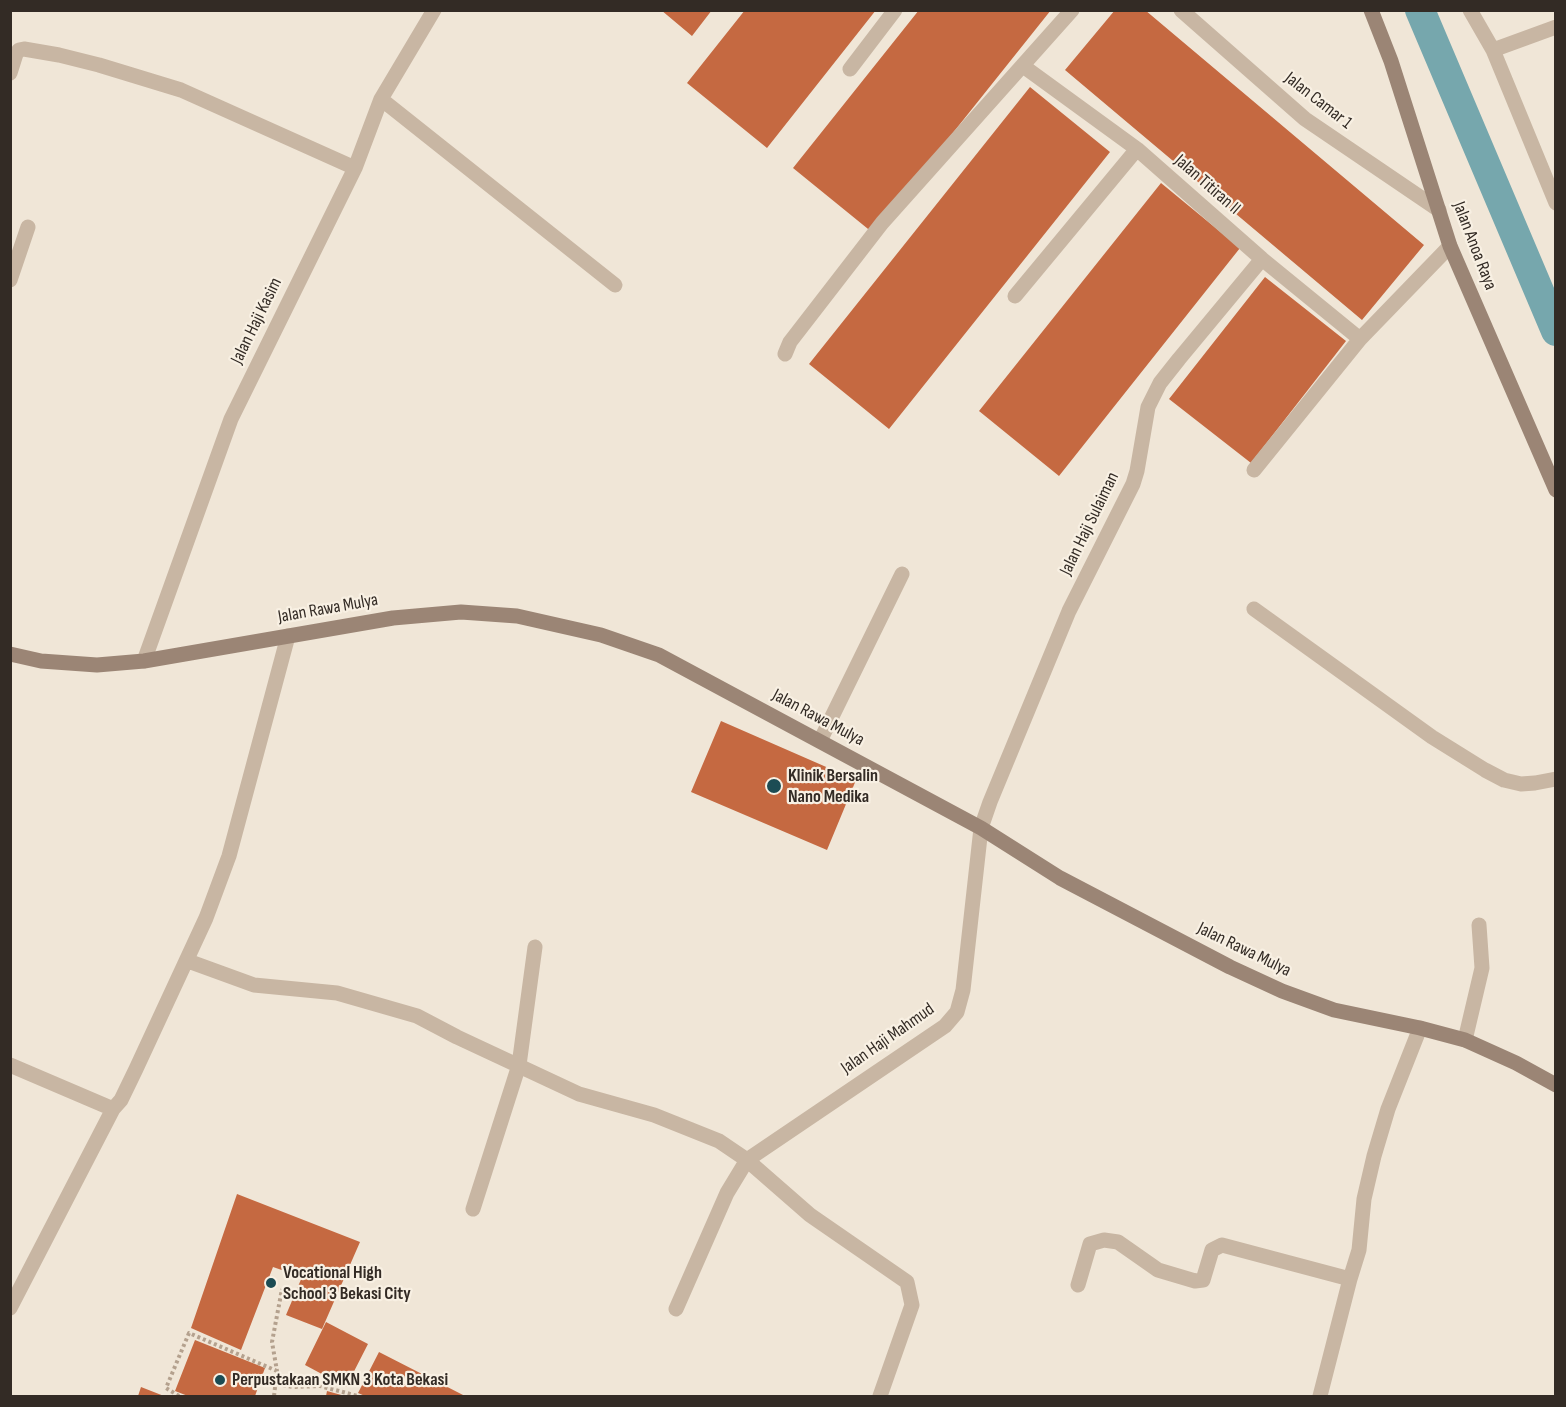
<!DOCTYPE html>
<style>
body{margin:0}
#map{position:relative;width:1566px;height:1407px;overflow:hidden;background:#f0e6d7;font-family:"Sofia Sans Condensed",sans-serif}
canvas{display:block}
.frame{position:absolute;inset:0;border:12px solid #332b25;pointer-events:none}
</style>
<div id="map">
<canvas width="1566" height="1407"></canvas>
<div class="frame"></div>
</div>
<script>
const g = document.querySelector('canvas').getContext('2d');
g.lineJoin = 'round';
const toPath = rows => new Path2D(rows.map(r => 'M' + r).join(''));
function strokePath(path, color, width, dash) { g.strokeStyle = color; g.lineWidth = width; g.lineCap = dash ? 'butt' : 'round'; g.setLineDash(dash || []); g.stroke(path); }
function fill(path, color) { g.fillStyle = color; g.fill(path, 'evenodd'); }
function write(font, color, halo, rows, align = 'center') {
  g.font = font + ' "Sofia Sans Condensed",sans-serif'; g.lineWidth = 4.5; g.setLineDash([]); g.textBaseline = 'middle'; g.strokeStyle = halo; g.fillStyle = color; for (const [text, x, y, turn = 0] of rows) {
    g.save(); g.translate(x, y); g.rotate((+turn || 0) * Math.PI / 180); g.textAlign = isNaN(turn) ? turn : align; if (halo) g.strokeText(text, 0, 0); g.fillText(text, 0, 0); g.restore();
  }
}
strokePath(toPath([
 [1420,10,1556,331]
]), '#76a7ad', 30);
fill(toPath([
 [661,10,712,10,692,36],
 [745,10,876,10,767,148,687,83],
 [919,10,1051,10,873,233,793,168],
 [1115,10,1145,10,1424,245,1362,320,1065,70],
 [1030,87,1110,152,889,429,809,364],
 [1161,183,1240,248,1059,476,979,411],
 [1265,277,1346,341,1251,463,1169,399],
 [721,721,856,780,827,850,691,792],
 [237,1194,360,1242,322,1329,286,1315,302,1277,273,1267,241,1350,191,1328],
 [326,1322,368,1344,346,1387,305,1365],
 [195,1340,265,1368,255,1396,188,1396,175,1391],
 [379,1352,465,1396,365,1396,358,1393],
 [141,1387,164,1396,138,1396],
 [327,1391,345,1396,326,1396]
]), '#c56941');
strokePath(toPath([
 [277,1384,293,1387,320,1386,358,1396],
 [179,1396,166,1388,189,1333,277,1371],
 [274,1396,277,1371,272,1342,282,1289]
]), '#b4a18e', 4, [3, 3]);
strokePath(toPath([
 [1181,10,1305,119,1439,210],
 [1470,10,1493,50,1556,203],
 [1493,50,1556,27],
 [1023,66,1137,149,1262,259,1360,339],
 [850,69,895,10],
 [10,73,16,54,19,50,24,49,59,55,99,65,181,90,355,168],
 [381,99,615,285],
 [10,280,28,227],
 [1015,296,1137,149],
 [785,354,790,342,882,223,1072,10],
 [1254,470,1360,339,1450,246],
 [1254,609,1432,737,1485,770,1504,780,1521,784,1535,783,1556,779],
 [144,661,231,419,355,168,381,99,434,10],
 [820,741,902,574],
 [188,961,254,985,337,993,417,1016,457,1037,579,1094,654,1115,719,1141,747,1160,810,1215,907,1282,912,1305,880,1396],
 [1465,1040,1482,968,1479,925],
 [10,1065,113,1109],
 [473,1209,519,1065,535,947],
 [1078,1285,1090,1244,1104,1240,1118,1242,1158,1270,1195,1281,1203,1280,1212,1250,1222,1245,1350,1279],
 [10,1308,113,1109,121,1100,136,1069,206,918,229,856,288,636],
 [676,1309,727,1193,747,1160,945,1026,957,1012,963,990,981,828,990,802,1069,611,1133,484,1137,471,1148,407,1160,383,1179,359,1262,259],
 [1320,1396,1350,1279,1359,1250,1364,1199,1374,1156,1388,1109,1420,1028]
]), '#c8b6a3', 15);
strokePath(toPath([
 [1371,10,1391,61,1450,246,1556,490],
 [10,654,41,661,97,665,144,661,393,618,461,612,517,616,601,635,659,655,981,828,1060,878,1230,967,1282,991,1334,1010,1420,1028,1465,1040,1516,1063,1556,1085]
]), '#9b8575', 15);
for (const [x, y, r, color] of [
 [774,786,8,"#1c4c54"],
 [271,1283,6,"#1c4c54"],
 [220,1380,6,"#1c4c54"]
]) { const dot = new Path2D(); dot.arc(x, y, r, 0, 2 * Math.PI); g.fillStyle = color; g.fill(dot); strokePath(dot, '#f8f0e3', 2); }
write('18px', '#332b25', '#f8f0e3', [
 ["Jalan Camar 1",1318,101,38],
 ["Jalan Titiran II",1207,185,41],
 ["Jalan Anoa Raya",1474,246,69],
 ["Jalan Haji Kasim",257,321,-64],
 ["Jalan Haji Sulaiman",1090,524,-64],
 ["Jalan Rawa Mulya",328,609,-10],
 ["Jalan Rawa Mulya",818,718,28],
 ["Jalan Rawa Mulya",1244,950,26],
 ["Jalan Haji Mahmud",888,1039,-35]
]);
write('bold 18px', '#332b25', '#f8f0e3', [
 ["Klinik Bersalin",788,776],
 ["Nano Medika",788,797],
 ["Vocational High",283,1273],
 ["School 3 Bekasi City",283,1294],
 ["Perpustakaan SMKN 3 Kota Bekasi",232,1380]
], 'left');
</script>
